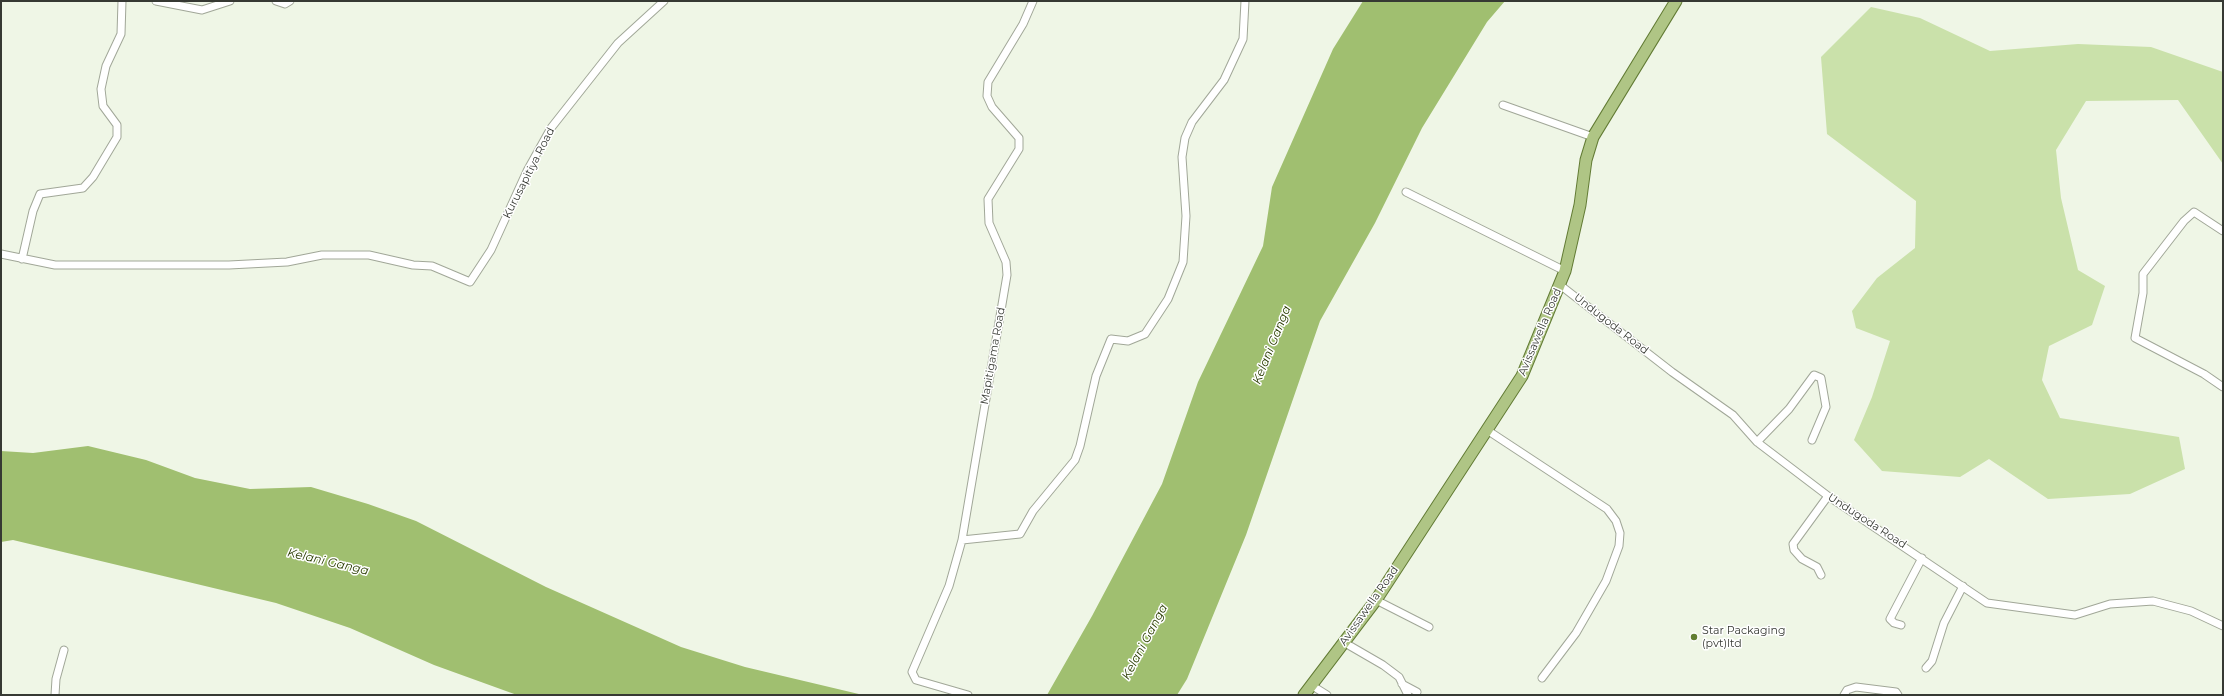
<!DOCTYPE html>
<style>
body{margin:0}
#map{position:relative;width:2224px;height:696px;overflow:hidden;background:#eff6e6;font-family:Montserrat,sans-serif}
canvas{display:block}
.frame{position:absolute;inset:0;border:2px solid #363933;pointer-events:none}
</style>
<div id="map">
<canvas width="2224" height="696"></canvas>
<div class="frame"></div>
</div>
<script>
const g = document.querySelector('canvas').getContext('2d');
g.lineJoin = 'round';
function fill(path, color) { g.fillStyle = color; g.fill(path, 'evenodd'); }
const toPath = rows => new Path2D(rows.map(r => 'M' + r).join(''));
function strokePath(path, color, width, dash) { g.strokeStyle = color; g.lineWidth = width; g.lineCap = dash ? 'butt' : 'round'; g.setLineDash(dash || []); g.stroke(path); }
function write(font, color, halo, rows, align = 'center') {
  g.font = font + ' Montserrat,sans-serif'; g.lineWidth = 3; g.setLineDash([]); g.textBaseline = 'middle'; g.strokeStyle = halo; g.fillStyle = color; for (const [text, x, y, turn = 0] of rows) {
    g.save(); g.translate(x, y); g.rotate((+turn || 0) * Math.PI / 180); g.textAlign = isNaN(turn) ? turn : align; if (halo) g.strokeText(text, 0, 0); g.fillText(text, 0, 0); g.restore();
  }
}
fill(toPath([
 [1871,7,1920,18,1990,51,2078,44,2151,47,2223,72,2223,164,2178,100,2086,101,2056,150,2061,198,2078,270,2105,286,2092,325,2049,346,2042,380,2060,418,2179,437,2185,469,2130,494,2048,499,1989,459,1960,477,1882,471,1854,440,1872,397,1890,341,1856,328,1852,311,1877,278,1915,248,1916,201,1827,134,1821,57]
]), '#cae1aa');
fill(toPath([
 [1363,1,1505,1,1487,22,1422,128,1375,223,1320,321,1246,535,1187,679,1177,695,1047,695,1092,616,1162,484,1198,382,1263,246,1272,187,1333,49],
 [88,446,146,460,195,478,250,489,311,487,368,504,416,521,546,587,681,647,745,667,863,695,517,695,434,665,350,628,276,603,13,540,1,542,1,451,33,453]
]), '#a0bf70');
const street = toPath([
 [156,1,202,10,230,1],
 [276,1,285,4,290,1],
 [1503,105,1593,137],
 [1406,192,1565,271],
 [2223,231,2194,212,2184,221,2143,274,2143,293,2135,338,2204,374,2223,387],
 [1,254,55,265,229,265,287,262,322,255,369,255,413,265,432,266,470,282,491,250,527,171,551,128,618,43,664,1],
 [22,259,33,211,40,194,83,188,93,177,117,137,117,125,103,106,101,89,106,66,121,34,122,1],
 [1560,285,1672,372,1733,415,1757,442,1828,496,1987,603,2075,615,2110,604,2153,601,2191,611,2223,626],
 [1487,430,1607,509,1616,521,1620,533,1619,546,1606,581,1576,633,1542,678],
 [1757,442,1789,409,1814,375,1821,378,1826,407,1812,440],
 [962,540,1020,534,1033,511,1075,460,1080,446,1096,376,1111,339,1128,341,1145,334,1168,299,1183,262,1186,216,1182,157,1185,138,1192,122,1224,80,1243,39,1245,1],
 [1821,575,1817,567,1802,559,1794,550,1793,544,1828,496],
 [1376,600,1429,627],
 [1901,625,1894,623,1890,619,1922,558],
 [1345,643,1383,665,1399,677,1408,695],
 [1926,668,1932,661,1944,623,1963,586],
 [1402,684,1417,692],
 [1311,685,1327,695],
 [55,695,56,679,64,650],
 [968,695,916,680,912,672,949,586,962,540,1007,275,1006,262,989,223,988,199,1019,149,1019,138,992,107,987,96,988,82,1023,24,1033,1],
 [1844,695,1847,690,1856,687,1896,692,1898,695]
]);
const primary = toPath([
 [1304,695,1376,600,1522,376,1565,271,1580,205,1586,160,1593,137,1676,1]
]);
strokePath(street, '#a1a798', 9);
strokePath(primary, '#627b34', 13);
strokePath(street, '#fff', 7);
strokePath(primary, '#afc585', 11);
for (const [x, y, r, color] of [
 [1694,637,4,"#617d31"]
]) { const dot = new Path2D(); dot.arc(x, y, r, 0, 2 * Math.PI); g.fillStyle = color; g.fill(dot); strokePath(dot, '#fff', 1.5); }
write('11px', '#363933', '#fff', [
 ["Kurusapitiya Road",529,173,-63],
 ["Undugoda Road",1611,324,38],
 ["Avissawella Road",1540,332,-67],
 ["Mapitigama Road",993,356,-80],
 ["Undugoda Road",1867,521,33],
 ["Avissawella Road",1369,606,-55]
]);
write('11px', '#363933', '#fff', [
 ["Star Packaging",1702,631],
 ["(pvt)ltd",1702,644]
], 'left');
write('italic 12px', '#293b00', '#fff', [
 ["Kelani Ganga",1272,345,-68],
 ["Kelani Ganga",328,562,13],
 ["Kelani Ganga",1145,642,-62]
]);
</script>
